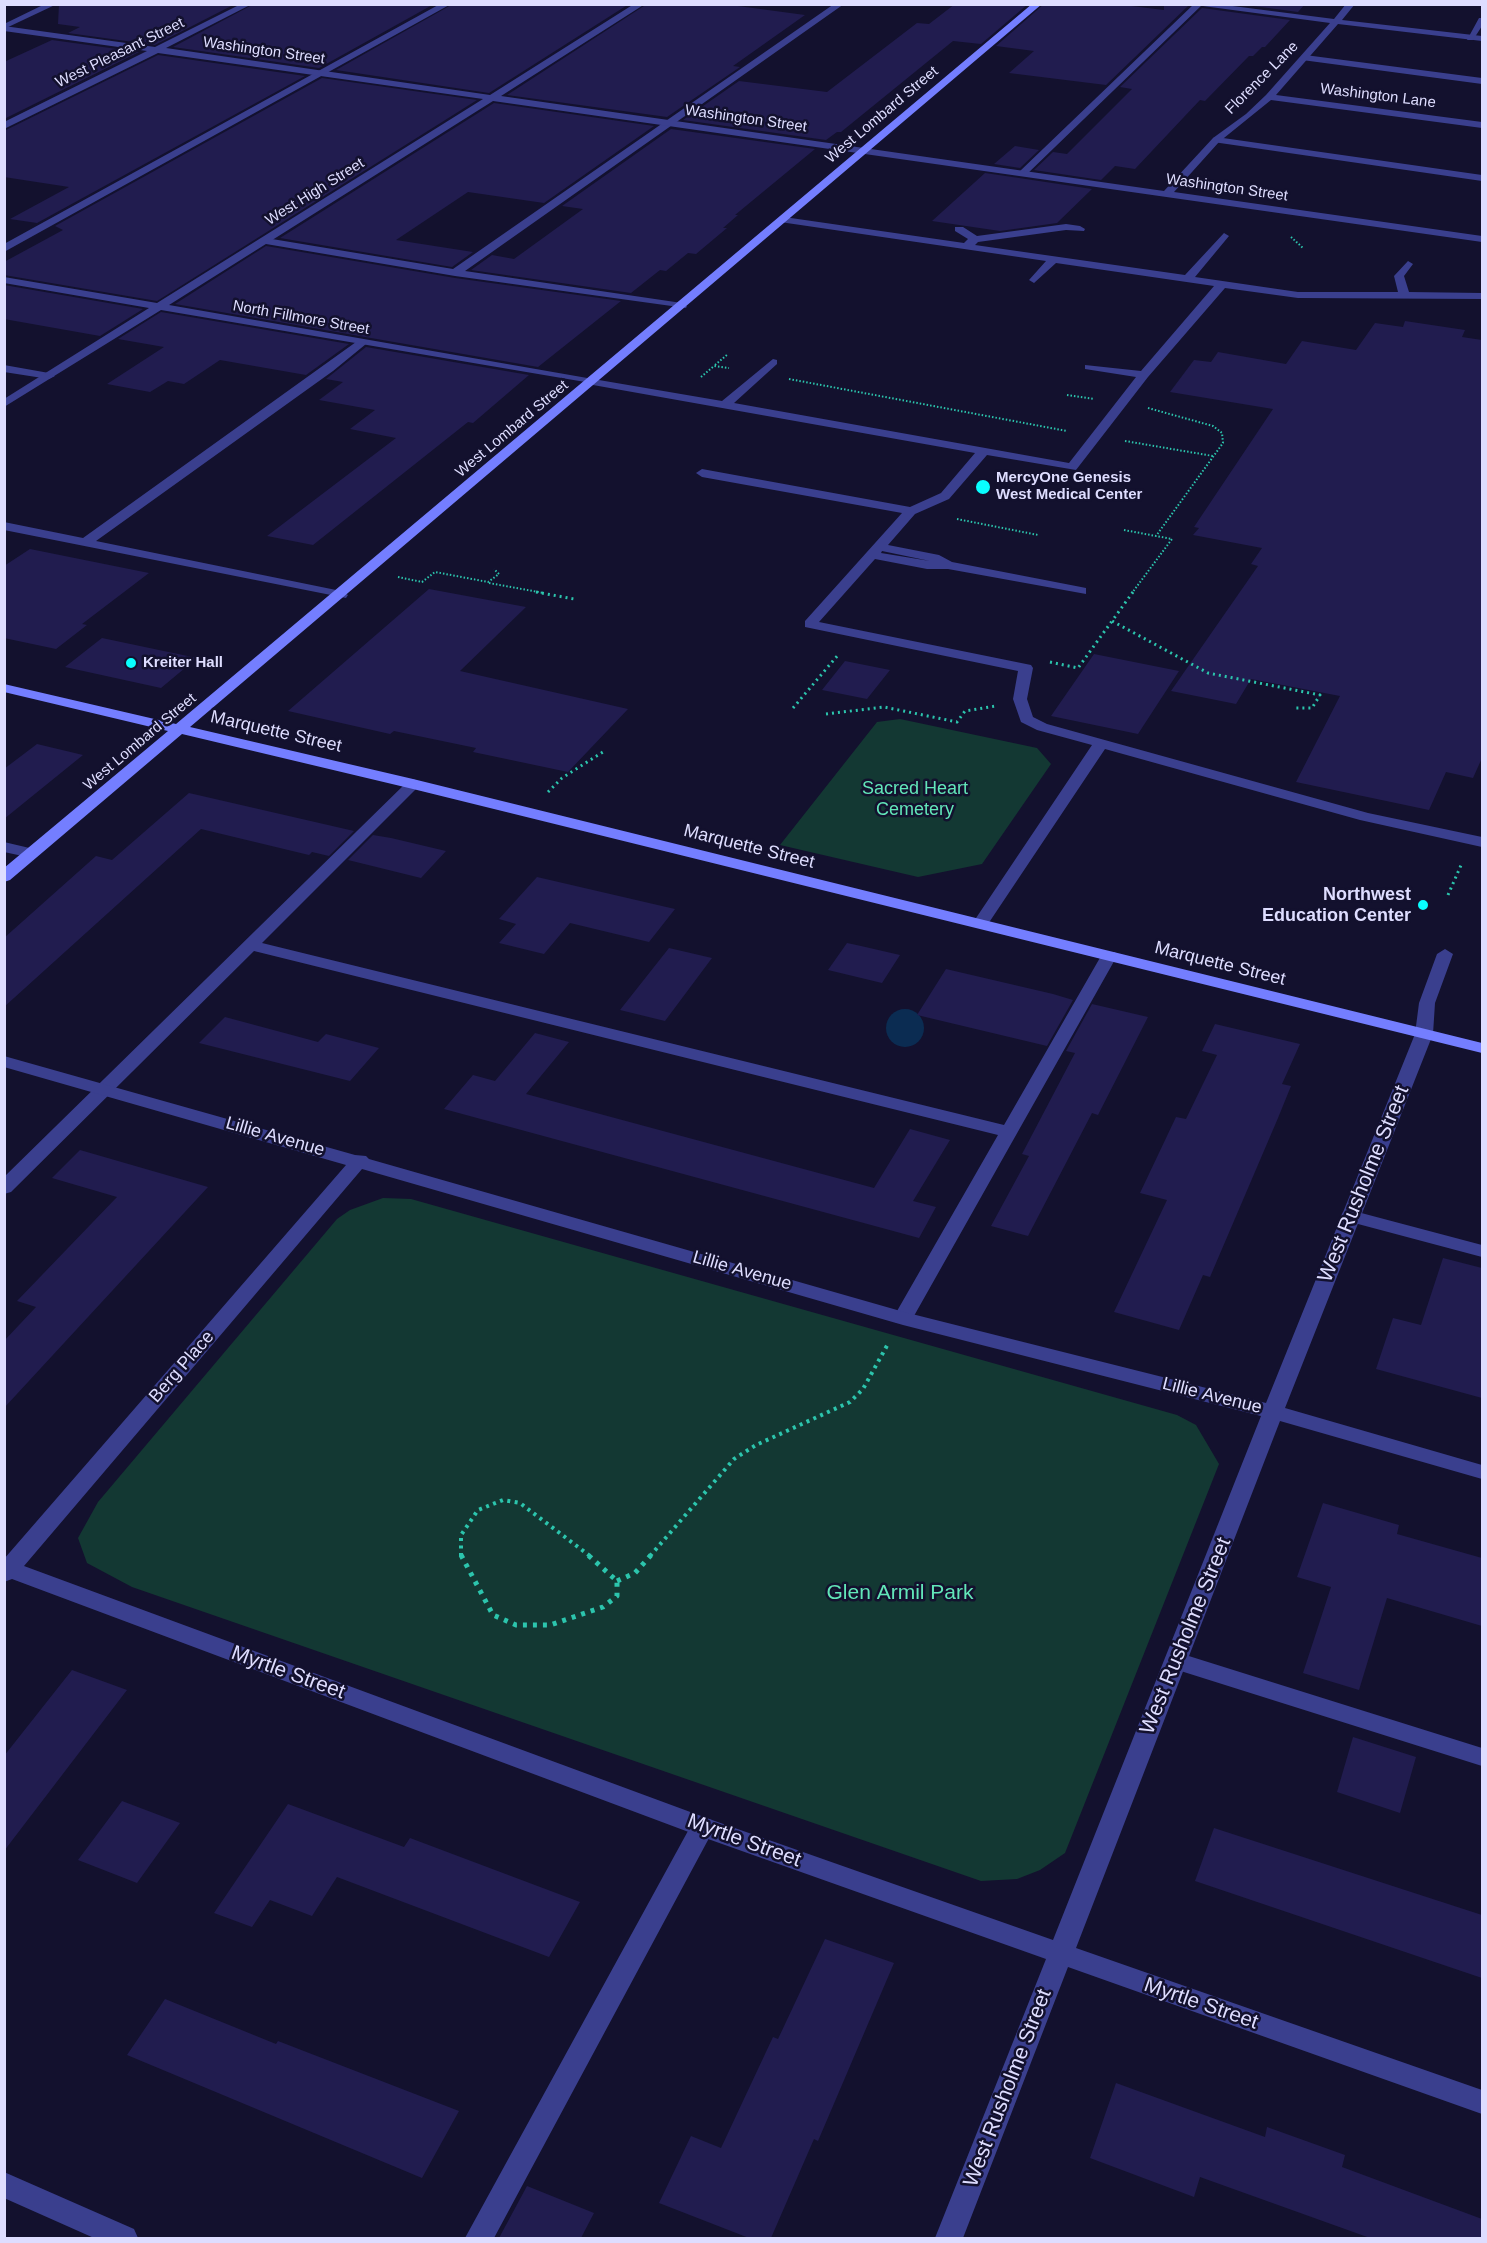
<!DOCTYPE html>
<style>
body{margin:0}
#map{position:relative;width:1487px;height:2243px;overflow:hidden;background:#13112e;font-family:Helvetica,sans-serif}
canvas{display:block}
.frame{position:absolute;inset:0;border:6px solid #deddff;pointer-events:none}
</style>
<div id="map">
<canvas width="1487" height="2243"></canvas>
<div class="frame"></div>
</div>
<script>
const g = document.querySelector('canvas').getContext('2d');
g.lineJoin = 'round';
function fill(path, color) { g.fillStyle = color; g.fill(path, 'evenodd'); }
const toPath = rows => new Path2D(rows.map(r => 'M' + r).join(''));
function strokePath(path, color, width, dash) { g.strokeStyle = color; g.lineWidth = width; g.lineCap = dash ? 'butt' : 'round'; g.setLineDash(dash || []); g.stroke(path); }
function write(font, color, halo, rows, align = 'center') {
  g.font = font + ' Helvetica,sans-serif'; g.lineWidth = 5; g.setLineDash([]); g.textBaseline = 'middle'; g.strokeStyle = halo; g.fillStyle = color; for (const [text, x, y, turn = 0] of rows) {
    g.save(); g.translate(x, y); g.rotate((+turn || 0) * Math.PI / 180); g.textAlign = isNaN(turn) ? turn : align; if (halo) g.strokeText(text, 0, 0); g.fillText(text, 0, 0); g.restore();
  }
}
fill(toPath([
 [900,719,1037,748,1051,764,982,864,918,877,780,845,877,722],
 [383,1198,411,1199,1177,1415,1196,1425,1219,1464,1065,1853,1040,1870,1017,1879,981,1881,132,1587,87,1563,78,1538,98,1502,337,1219,350,1210]
]), '#133833');
fill(toPath([
 '886 1028a19 19 0 1 1 38 0a19 19 0 1 1-38 0Z'
]), '#0b2c52');
fill(toPath([
 [59,4,235,4,155,45,68,33,80,27,58,24],
 [254,4,434,4,319,68,173,47],
 [453,4,629,4,489,93,336,70],
 [647,4,723,4,805,15,733,66,740,67,667,117,507,95],
 [955,4,1028,4,981,44,953,41,841,132,837,132,826,140,683,120,739,81,827,92,917,23,929,24],
 [1044,4,1115,4,1164,10,1164,4,1188,6,1106,85,1009,73,1034,51,996,46],
 [1239,4,1305,4,1298,12],
 [1202,8,1290,20,1265,47,1262,47,1253,56,1249,56,1205,101,1200,100,1135,169,1115,166,1101,180,1034,170,1053,152,1067,154,1132,89,1120,87],
 [52,40,139,52,4,119,4,62],
 [158,55,305,76,37,223,10,219,69,187,4,177,4,131],
 [322,78,477,100,157,301,4,275,4,262,63,230,55,226],
 [494,103,654,126,544,203,468,192,396,240,473,252,452,267,280,238],
 [671,129,815,149,735,215,738,215,723,228,727,228,696,254,688,253,666,271,660,270,631,293,471,270,492,255,514,259,583,209,562,206],
 [1015,146,1039,150,1020,168,994,164],
 [985,173,1019,178,1092,189,1057,223,1000,231,932,221],
 [266,246,455,278,621,301,538,367,175,304],
 [4,285,143,309,100,336,4,319],
 [161,312,349,344,306,375,220,360,184,384,168,381,150,392,107,384,164,347,118,339],
 [1405,321,1465,330,1462,337,1482,340,1482,758,1473,778,1446,772,1429,810,1296,782,1340,696,1251,679,1236,704,1171,691,1258,566,1251,564,1262,548,1193,535,1199,528,1194,527,1273,409,1170,392,1194,360,1211,362,1218,352,1286,364,1302,341,1356,350,1375,323,1403,327],
 [366,347,529,375,473,423,468,422,313,545,267,536,396,438,350,429,375,410,319,400,343,382,326,379],
 [30,549,149,573,82,624,87,625,56,649,4,638,4,566],
 [429,589,526,607,460,671,628,709,568,772,473,752,476,748,394,731,390,734,288,711],
 [102,638,197,658,161,688,65,667],
 [1094,654,1179,671,1138,734,1051,716],
 [845,661,890,670,867,699,822,690],
 [37,744,83,755,4,819,4,769],
 [189,793,354,831,329,856,312,852,309,855,201,829,4,1007,4,938,96,856,112,860],
 [373,835,391,838,446,851,421,878,348,860],
 [537,877,649,903,675,909,649,942,570,923,544,954,499,943,516,924,499,919],
 [847,943,861,946,900,955,882,983,828,970],
 [669,948,712,958,665,1021,620,1010],
 [946,969,1053,994,1073,1000,1047,1046,917,1015],
 [1092,1004,1148,1017,1098,1115,1092,1113,1028,1236,991,1226,1029,1156,1022,1154,1075,1053,1066,1051],
 [225,1017,318,1042,326,1034,379,1048,350,1081,199,1043],
 [1215,1024,1300,1044,1282,1084,1291,1086,1278,1118,1210,1277,1203,1275,1179,1330,1114,1312,1167,1200,1140,1193,1176,1117,1186,1119,1217,1055,1202,1051],
 [535,1033,569,1042,526,1094,874,1188,910,1129,950,1140,913,1201,936,1207,919,1238,444,1109,473,1075,495,1081],
 [80,1150,208,1187,4,1408,4,1341,36,1307,17,1301,117,1197,52,1178],
 [1443,1258,1482,1268,1482,1398,1376,1369,1393,1318,1421,1325],
 [1323,1503,1399,1525,1397,1534,1482,1558,1482,1626,1387,1598,1359,1690,1303,1673,1331,1587,1297,1577],
 [72,1670,127,1690,4,1851,4,1756],
 [1353,1737,1416,1757,1400,1813,1337,1792],
 [122,1801,180,1823,137,1883,78,1860],
 [288,1804,404,1847,410,1838,580,1902,549,1957,337,1877,312,1916,270,1900,252,1927,214,1913],
 [1214,1828,1482,1915,1482,1978,1195,1881],
 [825,1939,894,1963,818,2141,814,2139,771,2238,749,2238,659,2203,691,2136,721,2148,773,2037,778,2039],
 [165,1999,276,2044,278,2041,459,2111,422,2178,127,2055],
 [1116,2083,1265,2137,1267,2127,1345,2155,1342,2167,1482,2219,1482,2238,1370,2238,1200,2177,1194,2197,1090,2158],
 [527,2186,594,2213,581,2238,499,2238]
]), '#211c4f');
strokePath(toPath([
 [1291,237,1303,248],
 [715,365,728,354],
 [701,377,714,366,729,368],
 [789,379,1067,431],
 [1067,395,1094,399],
 [1148,408,1213,426,1222,433,1223,443,1156,536],
 [1125,441,1213,456],
 [957,519,1038,535],
 [1124,530,1172,539,1132,593],
 [398,577,422,582,435,572,488,582,499,574,494,569],
 [489,583,544,593]
]), '#2cc5ad', 2, [1.5, 2]);
strokePath(toPath([
 [536,592,574,599],
 [1133,592,1112,621,1208,673,1320,695,1312,708,1296,708],
 [1050,662,1078,668,1112,621],
 [793,708,838,655],
 [826,714,884,707,957,722,965,711,996,706],
 [548,792,562,778,606,750],
 [1448,895,1462,863]
]), '#2cc5ad', 3, [2, 4]);
strokePath(toPath([
 [461,1556,461,1535,478,1510,503,1500,520,1503,590,1556],
 [650,1556,734,1459,756,1445,850,1402,863,1389,889,1342]
]), '#2cc5ad', 4, [3, 4.5]);
strokePath(toPath([
 [461,1555,493,1615,516,1625,550,1625,603,1607,617,1596,617,1581,588,1555],
 [617,1581,635,1573,651,1555]
]), '#2cc5ad', 5, [4, 6]);
fill(toPath([
 [45,4,57,4,4,29,4,24,45,4],
 [440,4,451,4,4,252,4,244,440,4],
 [834,4,844,4,465,271,682,303,687,306,686,308,455,276,266,244,261,241,266,238,453,269,834,4],
 [1194,4,1202,5,1025,176,1019,176,1019,172,1194,4],
 [1479,18,1482,18,1482,26,1473,40,1467,40,1479,18],
 [1305,55,1482,78,1482,84,1302,60,1301,58,1305,55],
 [1216,137,1482,175,1482,181,1213,142,1213,138,1216,137],
 [784,217,964,243,968,239,955,231,955,227,963,227,977,236,1066,224,1080,226,1085,229,1084,231,1066,230,978,242,975,245,1185,275,1224,233,1229,236,1195,277,1298,292,1398,292,1394,276,1408,261,1413,264,1404,276,1409,292,1482,293,1482,299,1298,298,1225,288,1148,377,1076,470,987,455,949,499,915,514,888,545,939,555,952,562,1081,587,1086,588,1086,594,948,569,927,569,875,559,819,622,1031,665,1033,668,1027,699,1033,717,1047,724,1368,813,1482,837,1482,847,1360,820,1105,749,986,927,974,927,972,924,1092,745,1037,730,1021,722,1013,699,1018,671,805,627,805,621,902,513,702,477,696,473,702,469,910,507,941,493,975,453,593,385,587,382,593,379,722,401,773,359,777,360,777,364,734,403,1069,463,1136,377,1085,369,1085,365,1141,371,1214,286,1056,263,1034,283,1029,280,1046,261,780,222,780,218,784,217],
 [882,551,930,561,881,553,882,551],
 [356,342,366,344,333,371,96,541,341,591,348,595,346,598,4,530,4,522,83,538,356,342],
 [4,365,49,373,55,376,49,379,4,372,4,365],
 [413,779,418,781,421,784,262,943,1004,1125,1101,956,1103,952,1115,952,1117,956,910,1323,896,1323,893,1318,998,1135,254,951,11,1192,4,1194,4,1177,408,781,413,779],
 [4,842,38,850,40,853,32,858,4,852,4,842],
 [1445,949,1453,954,1435,1003,1433,1034,1424,1039,1418,1038,1415,1034,1419,1003,1437,954,1445,949],
 [1350,1210,1482,1245,1482,1257,1343,1220,1341,1216,1343,1212,1350,1210],
 [1176,1652,1482,1748,1482,1766,1168,1667,1165,1661,1168,1655,1176,1652],
 [703,1817,712,1820,715,1827,494,2238,465,2238,694,1820,703,1817]
]), '#3a3f8e');
fill(toPath([
 [241,4,252,4,166,48,490,95,634,4,645,4,501,96,1164,191,1213,138,1246,114,1266,95,1330,23,1188,4,1217,4,1334,19,1346,4,1355,4,1342,20,1482,36,1482,41,1338,24,1276,95,1482,122,1482,128,1271,100,1219,142,1174,192,1482,236,1482,242,493,101,169,305,593,379,599,382,597,384,161,310,4,407,4,399,149,308,4,283,4,277,157,303,483,99,158,53,4,129,4,122,147,51,4,31,4,26,155,47,241,4],
 [1424,1029,1433,1034,1285,1408,1482,1465,1482,1479,1280,1421,1076,1948,1482,2090,1482,2114,1068,1967,963,2238,935,2238,1046,1959,694,1834,12,1579,4,1582,4,1559,346,1165,4,1067,4,1056,355,1155,366,1156,369,1159,904,1312,1266,1403,1415,1034,1424,1029],
 [362,1169,903,1325,1261,1416,1053,1940,712,1820,24,1566,362,1169],
 [4,2172,134,2229,138,2238,94,2238,4,2198,4,2172]
]), '#3a3f8e');
fill(toPath([
 [1032,4,1042,4,190,727,413,779,1482,1043,1482,1053,413,789,182,734,10,880,4,882,4,868,168,731,4,692,4,684,176,724,1032,4]
]), '#747eff');
for (const [x, y, r, color] of [
 [983,487,8,"#09feff"],
 [131,663,6,"#09feff"],
 [1423,905,6,"#09feff"]
]) { const dot = new Path2D(); dot.arc(x, y, r, 0, 2 * Math.PI); g.fillStyle = color; g.fill(dot); strokePath(dot, '#13112e', 2); }
write('15px', '#deddff', '#13112e', [
 ["Washington Street",264,51,8],
 ["West Pleasant Street",120,53,-26],
 ["Florence Lane",1262,78,-45],
 ["Washington Lane",1378,96,7],
 ["West Lombard Street",882,115,-40],
 ["Washington Street",746,119,8],
 ["Washington Street",1227,188,8],
 ["West High Street",315,192,-32],
 ["North Fillmore Street",301,318,10],
 ["West Lombard Street",512,429,-40],
 ["West Lombard Street",140,742,-40]
]);
write('bold 15px', '#deddff', '#13112e', [
 ["MercyOne Genesis",996,478],
 ["West Medical Center",996,495],
 ["Kreiter Hall",143,663]
], 'left');
write('18px', '#deddff', '#13112e', [
 ["Marquette Street",276,732,13],
 ["Marquette Street",749,847,14],
 ["Marquette Street",1220,964,14],
 ["Lillie Avenue",275,1137,16],
 ["Lillie Avenue",742,1271,16],
 ["Berg Place",182,1367,-49],
 ["Lillie Avenue",1212,1396,14]
]);
write('18px', '#62e6b9', '#13112e', [
 ["Sacred Heart",915,789],
 ["Cemetery",915,810]
]);
write('bold 18px', '#deddff', '#13112e', [
 ["Northwest",1411,895],
 ["Education Center",1411,916]
], 'right');
write('21px', '#deddff', '#13112e', [
 ["West Rusholme Street",1364,1184,-68],
 ["West Rusholme Street",1186,1636,-68],
 ["Myrtle Street",288,1673,20],
 ["Myrtle Street",744,1841,20],
 ["Myrtle Street",1201,2004,19],
 ["West Rusholme Street",1008,2088,-69]
]);
write('21px', '#62e6b9', '#13112e', [
 ["Glen Armil Park",900,1593]
]);
</script>
